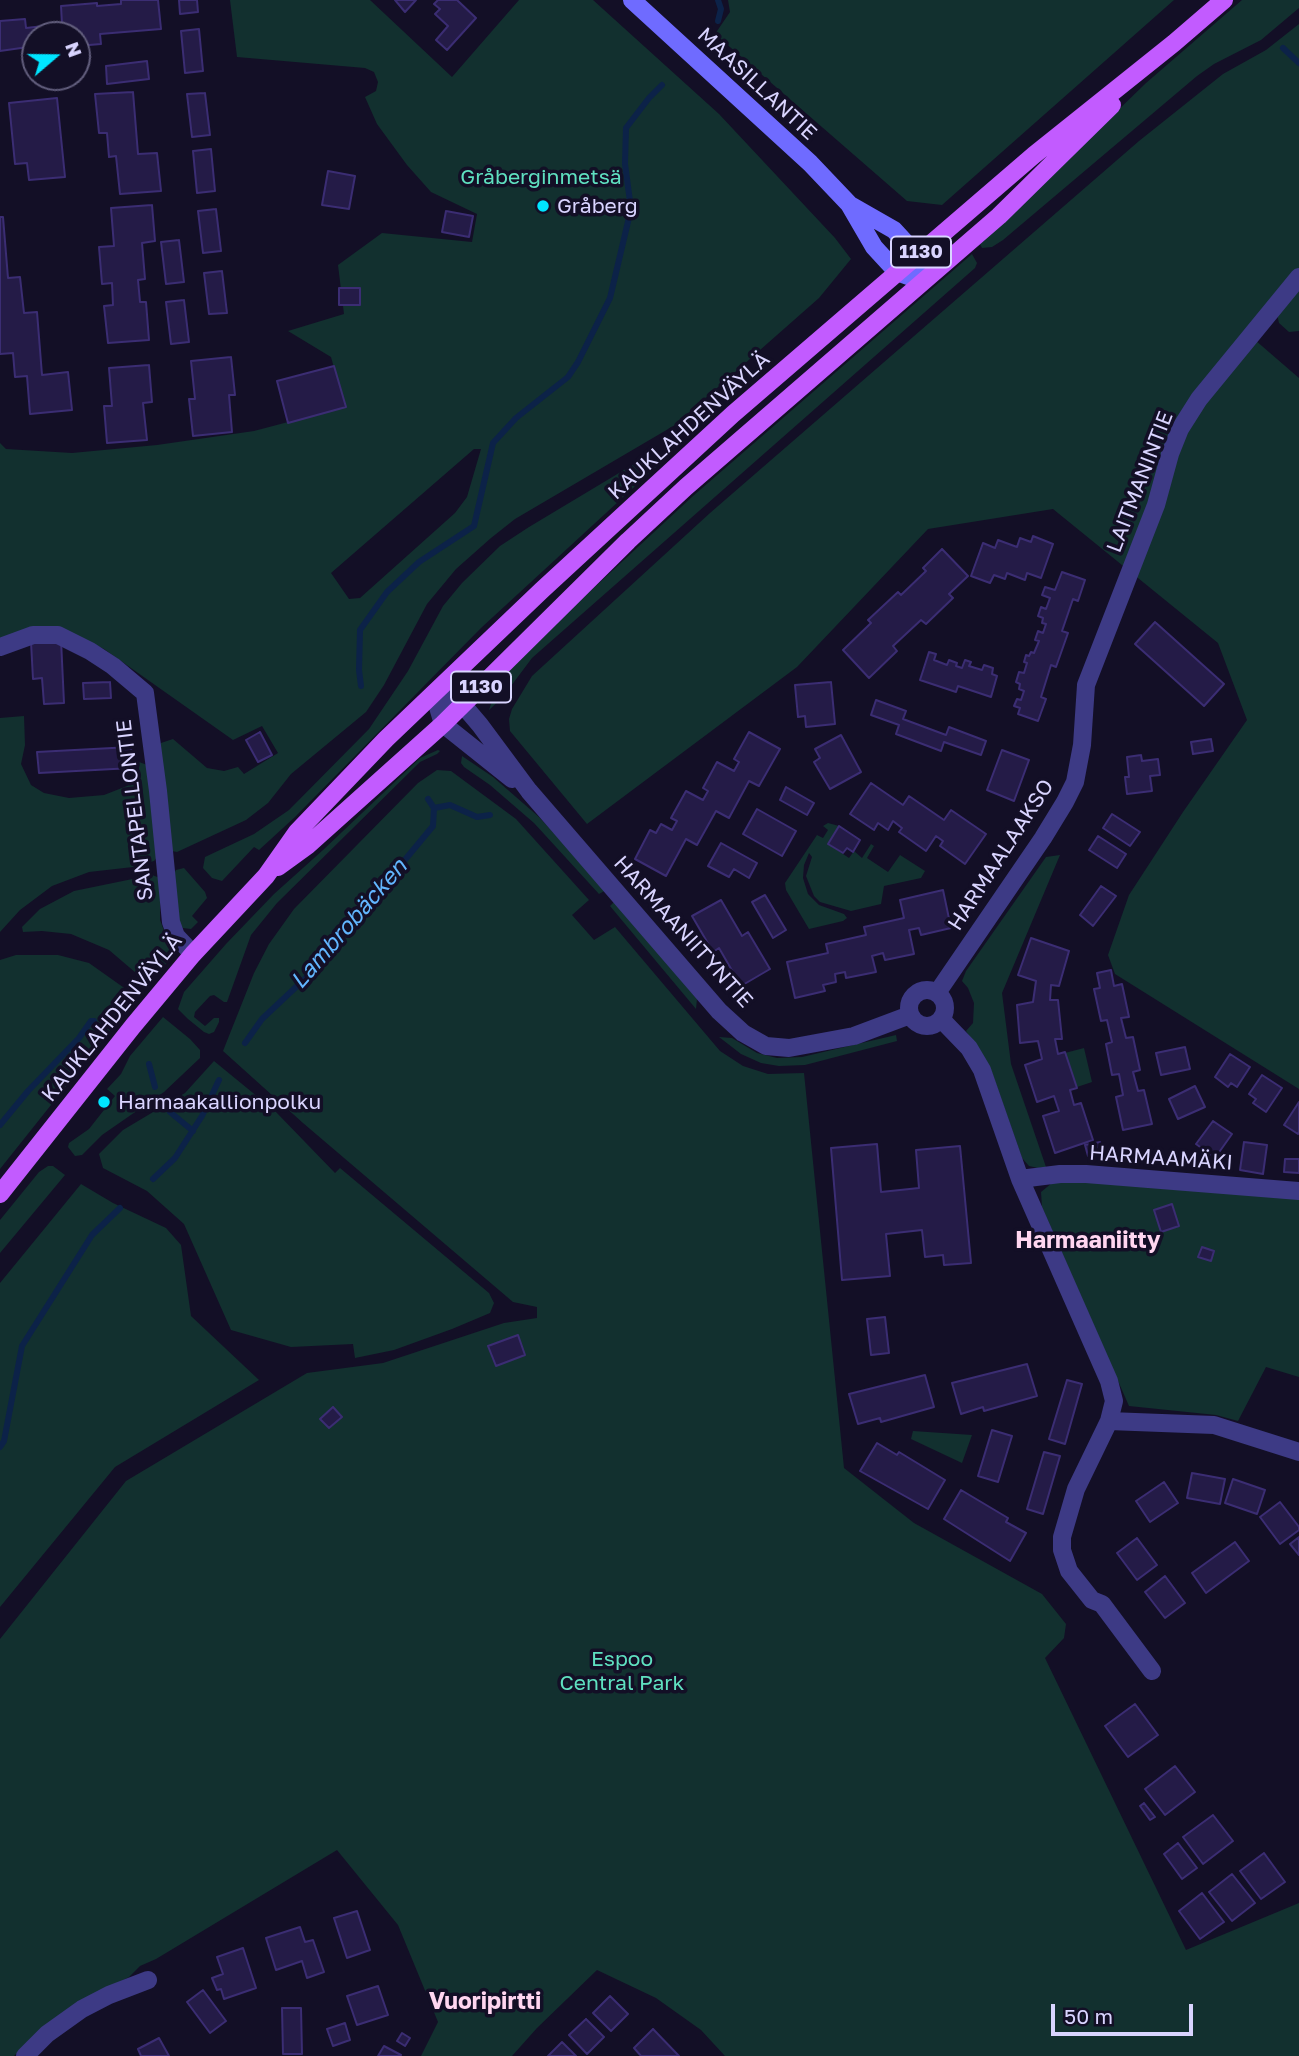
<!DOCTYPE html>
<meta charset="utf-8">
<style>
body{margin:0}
#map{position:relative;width:1299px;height:2056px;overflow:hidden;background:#130f26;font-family:"Golos Text",sans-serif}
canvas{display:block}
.north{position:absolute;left:21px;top:21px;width:70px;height:70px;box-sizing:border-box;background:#130f26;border:2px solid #625e7d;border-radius:50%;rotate:70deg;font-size:19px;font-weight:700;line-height:28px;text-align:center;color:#d9d4ff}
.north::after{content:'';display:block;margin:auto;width:24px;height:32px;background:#00e5ff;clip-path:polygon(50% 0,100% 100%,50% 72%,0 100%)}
.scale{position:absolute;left:1051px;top:2004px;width:142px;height:32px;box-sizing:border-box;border:4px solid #d9d4ff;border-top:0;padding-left:9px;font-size:21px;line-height:24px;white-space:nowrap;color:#d9d4ff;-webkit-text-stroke:5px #130f26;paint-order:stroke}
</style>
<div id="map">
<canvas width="1299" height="2056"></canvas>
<div class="north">N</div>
<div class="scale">50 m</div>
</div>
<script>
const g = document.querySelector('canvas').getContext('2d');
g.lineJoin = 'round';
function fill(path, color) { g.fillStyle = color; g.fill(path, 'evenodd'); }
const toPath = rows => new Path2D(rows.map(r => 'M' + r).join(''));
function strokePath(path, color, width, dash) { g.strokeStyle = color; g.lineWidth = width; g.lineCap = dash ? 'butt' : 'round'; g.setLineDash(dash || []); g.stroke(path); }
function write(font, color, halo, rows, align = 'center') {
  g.font = font + ' "Golos Text",sans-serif'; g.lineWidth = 7; g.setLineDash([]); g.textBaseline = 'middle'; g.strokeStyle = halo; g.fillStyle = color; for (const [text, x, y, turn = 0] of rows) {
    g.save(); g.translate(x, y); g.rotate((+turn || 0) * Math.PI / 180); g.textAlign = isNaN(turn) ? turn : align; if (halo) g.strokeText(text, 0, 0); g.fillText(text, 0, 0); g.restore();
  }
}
fill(toPath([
 [230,0,370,0,452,77,519,0,593,0,719,114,835,238,851,259,819,298,675,425,515,519,491,538,456,569,427,604,384,685,366,712,291,774,268,803,246,820,177,852,172,851,157,748,161,743,173,739,207,768,224,771,238,767,244,774,278,753,262,726,233,740,104,649,62,628,0,642,0,443,6,449,72,453,157,445,254,431,345,407,331,357,288,331,344,314,338,265,382,233,472,242,477,214,431,192,407,165,377,124,365,97,376,91,378,82,374,72,365,68,237,57],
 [474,449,481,449,467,497,455,513,360,598,349,599,331,573],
 [728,0,1174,0,942,205,907,201,715,34,730,12],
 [1242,0,1299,0,1299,8,1261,40,1214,64,1197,76,1003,240,992,247,982,248,980,244,1146,83],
 [1299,24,1299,269,1255,340,1299,378,1299,1089,1115,974,1108,955,1129,895,1183,812,1247,720,1218,643,1053,509,928,529,797,667,587,824,510,731,509,719,512,709,532,676,710,513,1139,141,1223,74,1266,50],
 [972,254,977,263,975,268,532,658,502,698,489,710,497,686,517,659,693,496],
 [1299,287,1299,331,1289,332,1279,323,1277,314],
 [649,455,656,467,481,628,295,817,259,850,254,847,222,881,212,878,203,868,205,857,254,834,289,810,369,729,408,671,443,606,462,583,500,546,529,527],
 [24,716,25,745,21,764,31,785,44,793,69,798,104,795,127,786,139,775,139,762,147,765,159,855,154,861,133,867,89,872,52,886,20,910,0,932,0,718],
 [438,750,440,751,437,754,420,762,277,903,251,935,227,1002,224,1002,214,995,210,996,195,1012,194,1017,205,1026,214,1018,219,1018,219,1022,214,1032,209,1034,204,1032,188,1019,178,1009,184,992,226,944,274,894,323,850,420,758],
 [462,756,493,777,539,817,606,890,599,894,534,823,490,785,464,767,461,763],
 [437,770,451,771,516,819,589,900,572,915,594,940,615,927,720,1051,743,1066,768,1074,804,1073,844,1468,914,1523,1042,1594,1066,1624,1064,1638,1045,1658,1186,1950,1299,1903,1299,2056,725,2056,701,2030,656,1998,597,1970,537,2028,512,2056,421,2056,438,2022,398,1925,337,1850,156,1959,140,1966,129,1977,76,2006,35,2035,14,2056,0,2056,0,1639,126,1481,307,1373,383,1363,504,1323,537,1318,537,1307,513,1302,303,1123,223,1051,254,973,269,944,294,909,418,783],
 [828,823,839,826,828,844,849,858,854,851,862,858,871,844,874,846,867,858,888,872,900,855,925,871,921,878,884,886,881,904,851,911,820,902,814,896,806,876,812,857,809,853,804,865,803,878,808,894,819,905,844,914,847,918,843,921,809,929,786,890,785,883,817,835,823,838,828,830,823,826],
 [1060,855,1002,993,1011,1064,1046,1167,1038,1168,1029,1166,1022,1158,991,1070,966,1031,973,1023,974,1003,968,988,962,981,966,971,1046,857],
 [184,868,205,892,207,898,192,916,198,922,191,929,183,928,178,923,173,875,176,870],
 [152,875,160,878,160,920,166,936,174,950,174,957,156,973,143,979,109,950,71,934,42,931,23,932,22,927,40,909,74,891],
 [615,901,697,999,696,1009,610,906],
 [16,955,58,955,89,963,137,997,0,1169,0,960],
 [163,1017,190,1039,200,1050,200,1058,164,1092,102,1135,82,1155,75,1156,68,1147,69,1143,89,1129,115,1096,107,1089,121,1074,130,1056],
 [896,1035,897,1041,805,1065,779,1066,761,1063,741,1054,719,1037,732,1038,757,1053,777,1058,802,1057],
 [1084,1048,1092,1082,1077,1087,1065,1053],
 [214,1061,275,1111,335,1173,340,1168,489,1293,494,1303,490,1313,452,1329,394,1350,355,1358,353,1344,291,1347,231,1330,184,1224,147,1191,103,1168,99,1154,123,1130,185,1093],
 [48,1166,53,1166,65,1175,0,1253,0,1220,39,1172],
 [1062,1179,1299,1199,1299,1377,1266,1367,1238,1421,1216,1415,1129,1406,1042,1207,1041,1192,1052,1183],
 [81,1184,113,1203,166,1228,181,1245,191,1316,259,1380,115,1467,0,1607,0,1283],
 [913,1431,972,1435,962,1463,911,1439]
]), '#12302f');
strokePath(toPath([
 [718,21,721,9,718,0],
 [1283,48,1299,63],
 [361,686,359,670,360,630,387,592,419,562,474,526,493,443,516,418,568,377,578,362,610,298,631,209,625,164,626,128,649,98,662,85],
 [434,808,450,805,477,817,490,815],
 [245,1043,262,1019,312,972,433,826,434,808,428,799],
 [149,1064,155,1087],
 [170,1112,193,1131],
 [0,1125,28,1091,79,1038,91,1021,94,1021],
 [153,1179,175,1158,202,1116,219,1080],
 [0,1447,4,1441,22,1346,92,1235,120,1208]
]), '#0c2248', 6);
const building = toPath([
 [121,0,158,0,161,29,100,34,101,44,77,46,77,35,35,35,35,67,30,67,28,47,0,51,0,21,25,19,26,28,62,24,61,6,97,3,97,6,121,4,121,0],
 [179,0,197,0,198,12,180,14,179,0],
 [395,0,416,0,405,12,395,0],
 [438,0,457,0,476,18,447,50,436,40,448,26,435,14,440,9,434,4,438,0],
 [199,29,203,71,185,73,181,31,199,29],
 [147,61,149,79,107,84,106,66,147,61],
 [133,92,138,154,157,153,161,191,120,194,116,156,109,157,107,133,99,133,95,94,133,92],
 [205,93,210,135,192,137,187,94,205,93],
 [57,98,65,177,29,180,27,163,15,164,9,103,57,98],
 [211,149,215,191,197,193,193,151,211,149],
 [328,171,355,176,349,209,322,205,328,171],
 [152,205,155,241,142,243,145,279,138,280,140,302,146,302,149,340,108,343,104,306,113,305,112,283,102,284,99,247,114,246,111,208,152,205],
 [216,209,221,251,203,253,198,211,216,209],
 [446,211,473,216,469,237,442,232,446,211],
 [0,217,3,217,8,278,20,277,24,313,37,312,42,375,68,372,72,410,30,414,27,376,15,377,13,353,0,354,0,217],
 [179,240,184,282,166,284,161,242,179,240],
 [222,271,227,313,209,314,204,273,222,271],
 [339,288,360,288,360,305,339,305,339,288],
 [184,300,189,342,171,344,166,302,184,300],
 [231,357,235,395,229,395,232,432,193,436,189,399,195,399,191,361,231,357],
 [149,365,152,402,143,403,147,440,107,443,104,406,112,406,109,368,149,365],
 [334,366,346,407,288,423,277,381,334,366],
 [1033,536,1053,544,1041,578,1027,573,1025,580,1007,573,1005,579,994,575,990,583,971,576,983,543,995,548,998,540,1017,547,1020,538,1031,542,1033,536],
 [942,549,968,576,949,594,953,598,926,624,921,620,893,646,897,651,869,678,843,650,871,623,868,620,898,592,901,595,926,571,923,568,942,549],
 [1062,572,1085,580,1078,601,1073,599,1062,631,1068,633,1056,667,1051,665,1041,697,1046,699,1038,721,1018,714,1020,708,1014,706,1017,699,1021,700,1024,691,1019,689,1020,684,1016,682,1019,672,1024,673,1027,663,1024,662,1026,655,1029,656,1031,652,1034,653,1039,641,1035,640,1038,631,1043,633,1046,624,1042,623,1043,618,1038,616,1041,607,1046,609,1050,598,1042,595,1045,587,1055,590,1062,572],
 [1155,622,1224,684,1204,706,1135,644,1155,622],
 [61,640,64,703,44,704,42,678,33,679,31,642,61,640],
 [929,652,936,654,934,660,947,665,949,660,957,663,956,666,962,668,965,660,971,662,969,666,982,670,984,665,993,668,992,674,997,676,991,697,958,686,956,692,920,680,929,652],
 [110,682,111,698,84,699,83,683,110,682],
 [831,682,835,724,806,727,805,716,798,717,795,685,831,682],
 [876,700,906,711,903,719,946,735,949,727,986,741,981,755,944,742,941,751,896,734,899,725,871,715,876,700],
 [260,732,272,755,258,762,246,740,260,732],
 [749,732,780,749,759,786,749,781,729,818,716,811,697,845,686,839,666,876,635,859,650,830,656,833,661,824,672,830,677,821,671,818,686,791,703,800,708,791,703,788,717,762,734,771,739,762,734,759,749,732],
 [841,735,861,772,830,789,814,762,820,758,815,749,841,735],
 [1211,739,1213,751,1193,754,1191,742,1211,739],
 [131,747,132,768,39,773,37,752,131,747],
 [1002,750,1029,760,1014,801,987,790,1002,750],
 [1141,755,1142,761,1158,759,1160,775,1150,776,1152,791,1127,794,1125,777,1129,777,1127,757,1141,755],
 [871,783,903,805,909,796,944,820,951,810,986,834,965,864,940,846,943,841,936,836,926,851,899,832,902,828,893,821,888,830,878,823,874,830,850,814,871,783],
 [786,787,814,803,807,815,780,800,786,787],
 [757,809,796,831,782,856,743,834,757,809],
 [1112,814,1140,832,1130,846,1103,828,1112,814],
 [839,826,860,840,853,852,847,848,843,853,828,844,839,826],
 [1098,836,1126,854,1117,868,1089,850,1098,836],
 [721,843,757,863,749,878,734,869,729,877,708,866,721,843],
 [1101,886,1116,896,1093,926,1080,915,1101,886],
 [943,890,951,928,921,935,919,928,909,930,914,954,885,960,883,953,872,956,876,972,846,978,845,972,835,974,836,982,823,985,825,991,795,998,787,962,828,953,826,944,866,935,864,927,904,918,900,900,943,890],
 [765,895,786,930,773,938,752,902,765,895],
 [721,900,742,936,748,932,770,969,741,986,719,948,713,952,692,916,721,900],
 [1031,938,1069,951,1059,986,1051,985,1050,1000,1058,1000,1062,1039,1055,1039,1058,1054,1065,1052,1077,1088,1070,1090,1074,1105,1081,1103,1093,1140,1055,1153,1043,1116,1059,1111,1054,1096,1037,1102,1025,1065,1042,1059,1038,1041,1020,1043,1017,1005,1033,1002,1036,981,1018,975,1031,938],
 [1111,970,1114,986,1122,984,1129,1017,1121,1018,1126,1038,1133,1037,1140,1070,1133,1072,1138,1091,1144,1090,1152,1124,1123,1130,1116,1097,1123,1095,1119,1074,1112,1075,1106,1044,1112,1042,1107,1020,1101,1021,1094,989,1100,988,1097,973,1111,970],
 [1185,1047,1190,1069,1161,1075,1156,1053,1185,1047],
 [1230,1054,1250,1067,1237,1087,1231,1083,1228,1087,1215,1077,1230,1054],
 [1262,1075,1282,1088,1266,1112,1253,1103,1256,1099,1249,1094,1262,1075],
 [1195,1086,1205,1107,1178,1119,1169,1099,1195,1086],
 [1299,1102,1299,1132,1298,1134,1284,1125,1299,1102],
 [1213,1121,1232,1134,1215,1158,1196,1144,1213,1121],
 [1100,1142,1103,1153,1088,1156,1085,1145,1100,1142],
 [1244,1142,1267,1145,1263,1174,1240,1170,1244,1142],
 [877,1144,881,1192,919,1188,916,1150,960,1146,971,1263,944,1265,943,1255,925,1257,922,1230,886,1234,890,1276,842,1280,831,1148,877,1144],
 [1285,1159,1299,1159,1299,1173,1284,1172,1285,1159],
 [1172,1204,1179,1226,1161,1232,1154,1210,1172,1204],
 [1202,1247,1214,1251,1211,1261,1198,1257,1202,1247],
 [885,1317,889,1353,871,1355,867,1319,885,1317],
 [518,1335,525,1355,496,1366,488,1346,518,1335],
 [1027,1364,1037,1396,984,1411,983,1407,961,1414,952,1383,1027,1364],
 [925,1375,934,1407,881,1422,880,1418,858,1424,849,1394,925,1375],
 [1067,1380,1082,1384,1065,1444,1049,1439,1067,1380],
 [333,1407,342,1417,329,1428,320,1419,333,1407],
 [992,1430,1012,1436,998,1482,978,1476,992,1430],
 [877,1443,897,1455,899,1452,945,1480,928,1509,860,1471,877,1443],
 [1044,1452,1060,1456,1043,1514,1027,1509,1044,1452],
 [1192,1473,1225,1479,1220,1504,1187,1498,1192,1473],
 [1233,1479,1265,1490,1257,1514,1225,1503,1233,1479],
 [1164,1482,1178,1503,1150,1522,1136,1501,1164,1482],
 [961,1490,1008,1518,1006,1522,1026,1533,1010,1561,944,1519,961,1490],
 [1280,1502,1299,1527,1299,1530,1280,1544,1260,1517,1280,1502],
 [1299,1537,1299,1555,1290,1544,1299,1537],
 [1137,1538,1157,1565,1137,1580,1117,1553,1137,1538],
 [1235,1542,1249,1561,1206,1593,1192,1573,1235,1542],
 [1165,1576,1185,1603,1165,1618,1145,1592,1165,1576],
 [1135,1704,1158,1735,1128,1757,1105,1726,1135,1704],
 [1175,1766,1195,1792,1165,1815,1145,1789,1175,1766],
 [1144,1803,1155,1817,1150,1820,1140,1806,1144,1803],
 [1213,1815,1233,1841,1203,1864,1183,1837,1213,1815],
 [1178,1843,1197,1868,1182,1879,1164,1854,1178,1843],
 [1264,1853,1285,1882,1261,1899,1240,1871,1264,1853],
 [1232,1874,1255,1903,1232,1921,1209,1892,1232,1874],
 [1202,1893,1224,1922,1200,1939,1179,1911,1202,1893],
 [357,1911,370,1950,347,1958,334,1918,357,1911],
 [300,1927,305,1942,313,1940,324,1972,307,1978,302,1961,276,1970,266,1938,300,1927],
 [243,1948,256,1988,224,1999,221,1989,217,1990,212,1978,223,1974,217,1957,243,1948],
 [378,1986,388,2015,357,2025,347,1996,378,1986],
 [203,1990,226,2021,210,2033,187,2002,203,1990],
 [610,1996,628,2014,611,2031,593,2013,610,1996],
 [282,2008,301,2008,302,2054,283,2054,282,2008],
 [586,2019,604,2037,587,2054,569,2035,586,2019],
 [345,2023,350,2040,333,2046,327,2029,345,2023],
 [653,2029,679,2056,641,2056,634,2048,653,2029],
 [402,2033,410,2038,405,2046,397,2041,402,2033],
 [159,2038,169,2056,141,2056,138,2049,159,2038],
 [562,2042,576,2056,548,2056,562,2042],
 [384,2046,401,2055,400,2056,378,2056,384,2046]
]);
fill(building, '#241b47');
strokePath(building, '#3b2d73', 2);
strokePath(toPath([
 [0,647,33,635,58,635,90,651,113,666,145,693,158,791,171,922,176,936,193,954],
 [434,694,463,705,480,725,529,791,719,1011,743,1033,766,1046,789,1048,854,1036,910,1015],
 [434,694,443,724,512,779],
 '909 1008a18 18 0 1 1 36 0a18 18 0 1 1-36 0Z',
 [937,993,1043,838,1065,802,1075,782,1082,745,1086,685,1156,505,1170,454,1180,429,1199,399,1299,277],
 [941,1019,969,1048,982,1070,1020,1179,1109,1381,1114,1401,1109,1421,1076,1489,1062,1537,1062,1550,1069,1571,1092,1600,1102,1604,1152,1671],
 [1020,1179,1060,1174,1086,1174,1299,1191],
 [1109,1421,1214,1425,1299,1452],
 [25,2056,47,2034,82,2009,109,1995,148,1980]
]), '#3d3a85', 18);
strokePath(toPath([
 [632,0,810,163,849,204,874,247,897,272,922,281],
 [852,206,894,230,917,255,922,281]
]), '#6f6bff', 18);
strokePath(toPath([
 [278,867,307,846,443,724,628,541,686,487,999,216,1112,105],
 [0,1194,133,1026,193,954,266,876,297,832,386,739,542,590,733,414,1034,155,1174,43,1224,0]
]), '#c25bff', 18);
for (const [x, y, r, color] of [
 [543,206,7,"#00e5ff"],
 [104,1102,7,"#00e5ff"]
]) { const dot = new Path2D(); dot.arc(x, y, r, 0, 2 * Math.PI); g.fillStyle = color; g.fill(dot); strokePath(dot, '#130f26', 2.5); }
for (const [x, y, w] of [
 [921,252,60],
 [481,687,60]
]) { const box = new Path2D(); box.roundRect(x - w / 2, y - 15.5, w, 31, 5); g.fillStyle = '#130f26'; g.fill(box); strokePath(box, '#d9d4ff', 2); }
write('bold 19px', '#d9d4ff', null, [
 ["1130",921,252],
 ["1130",481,687]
]);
write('21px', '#d9d4ff', '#130f26', [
 ["MAASILLANTIE",757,84,43],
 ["KAUKLAHDENVÄYLÄ",689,426,-42],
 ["LAITMANINTIE",1140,482,-69],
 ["SANTAPELLONTIE",135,810,-97],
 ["HARMAALAAKSO",1001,855,-57],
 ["HARMAANIITYNTIE",683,932,48],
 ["KAUKLAHDENVÄYLÄ",112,1018,-51],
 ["HARMAAMÄKI",1161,1158,4]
]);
write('21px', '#5fe0c0', '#130f26', [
 ["Gråberginmetsä",541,177],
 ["Espoo",622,1659],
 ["Central Park",622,1683]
]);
write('21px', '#d9d4ff', '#130f26', [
 ["Gråberg",557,206],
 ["Harmaakallionpolku",118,1102]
], 'left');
write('italic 23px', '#62b6ff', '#130f26', [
 ["Lambrobäcken",349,924,-49]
]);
write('bold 23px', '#ffd6f0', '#130f26', [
 ["Harmaaniitty",1088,1241],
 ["Vuoripirtti",485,2002]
]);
</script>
